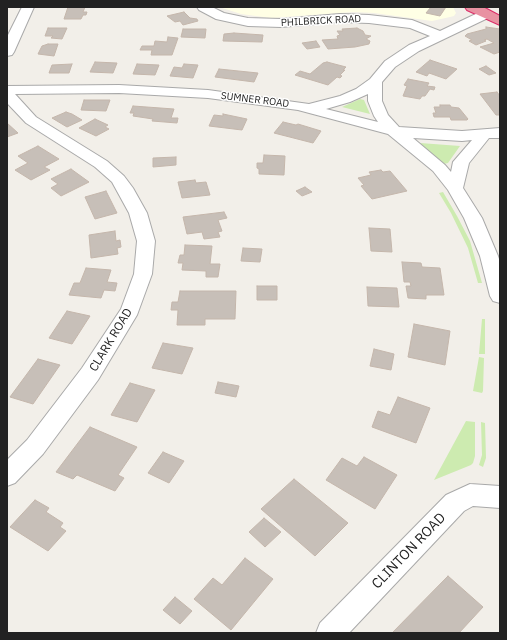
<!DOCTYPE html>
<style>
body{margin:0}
#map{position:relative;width:507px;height:640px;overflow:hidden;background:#f2efe9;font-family:"IBM Plex Sans",sans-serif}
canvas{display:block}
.frame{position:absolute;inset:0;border:8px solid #222;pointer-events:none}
</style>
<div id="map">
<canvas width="507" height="640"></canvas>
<div class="frame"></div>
</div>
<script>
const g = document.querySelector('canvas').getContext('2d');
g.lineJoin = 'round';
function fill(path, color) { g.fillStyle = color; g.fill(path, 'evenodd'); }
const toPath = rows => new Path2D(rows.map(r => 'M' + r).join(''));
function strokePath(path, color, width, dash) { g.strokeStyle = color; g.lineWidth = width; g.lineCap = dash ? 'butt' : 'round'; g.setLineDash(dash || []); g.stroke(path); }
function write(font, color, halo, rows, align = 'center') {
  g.font = font + ' "IBM Plex Sans",sans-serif'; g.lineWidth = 3; g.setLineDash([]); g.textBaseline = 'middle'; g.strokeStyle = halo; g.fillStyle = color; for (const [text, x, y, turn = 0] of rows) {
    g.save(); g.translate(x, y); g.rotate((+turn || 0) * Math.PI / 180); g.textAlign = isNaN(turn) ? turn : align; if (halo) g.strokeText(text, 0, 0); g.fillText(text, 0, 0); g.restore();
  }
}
fill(toPath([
 [219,7,453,7,456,13,454,16,450,17,432,21,374,13,353,12,271,18,241,14]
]), '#ffffe5');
fill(toPath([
 [360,99,364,100,370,114,342,107],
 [420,143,460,146,448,163,444,164],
 [443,192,457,216,470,241,482,283,478,283,468,248,451,213,439,193],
 [482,319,485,319,485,354,479,354],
 [479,357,484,358,483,391,482,393,473,391],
 [466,421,475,422,475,456,473,463,471,465,434,480],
 [481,422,485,423,486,458,483,467,479,465,482,455]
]), '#cdebb0');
const building = toPath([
 [68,7,85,7,83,12,87,12,86,15,83,15,81,19,64,19,68,7],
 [431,7,446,7,440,16,426,13,431,7],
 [184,12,190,18,197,19,198,21,183,25,180,21,175,22,167,16,184,12],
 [486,27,500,29,500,52,494,54,480,47,494,43,487,39,484,40,486,41,476,45,469,41,472,40,465,36,467,34,486,29,486,27],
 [48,28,67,28,62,39,51,38,53,36,45,36,48,28],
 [357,28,363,31,365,35,371,36,366,39,370,41,369,44,355,47,328,49,322,40,338,39,337,36,340,35,337,31,343,31,342,29,357,28],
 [183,29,206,29,205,38,181,37,183,29],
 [234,33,263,35,262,42,223,41,224,34,234,33],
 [168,37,178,38,172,55,151,55,152,50,140,50,142,46,154,46,155,41,167,42,168,37],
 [316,41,320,47,307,49,302,43,316,41],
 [48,44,58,44,54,56,38,54,42,46,48,44],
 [430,60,457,69,446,79,429,73,427,76,416,72,430,60],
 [95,62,117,63,113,73,90,72,95,62],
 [327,62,346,67,343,70,345,70,340,75,342,76,340,78,337,77,328,85,295,75,300,71,310,74,323,63,327,62],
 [72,64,69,73,49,73,52,65,72,64],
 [137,64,159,65,155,75,133,74,137,64],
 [184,64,198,65,193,78,170,76,174,67,182,68,184,64],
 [486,66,496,73,489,75,479,69,486,66],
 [219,69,258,73,254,82,215,77,219,69],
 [408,79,429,83,427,86,435,87,434,90,430,89,425,96,422,96,420,99,403,96,407,86,404,85,408,79],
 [497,92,500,96,500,115,496,115,480,94,497,92],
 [84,100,110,100,106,111,81,110,84,100],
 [440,105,450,105,451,107,459,108,468,119,467,120,451,120,450,117,434,117,433,113,436,113,434,107,440,107,440,105],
 [133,106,174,109,171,118,178,118,177,123,152,121,153,119,133,116,134,113,130,113,133,106],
 [66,112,72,114,82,120,67,127,52,118,66,112],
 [223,114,247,119,242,130,209,126,214,115,223,116,223,114],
 [95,119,108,125,105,127,109,129,96,136,79,128,95,119],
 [283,122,296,125,298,124,321,131,313,143,274,133,283,122],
 [7,123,18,133,7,137,7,123],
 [38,146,59,159,44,167,50,170,31,180,15,170,28,163,18,156,38,146],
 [264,155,285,156,284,175,259,174,259,169,257,168,257,163,263,163,264,155],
 [176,157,176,165,153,167,153,158,176,157],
 [71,169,89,182,61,196,51,188,58,184,51,179,71,169],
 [381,170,383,172,390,171,407,191,372,199,361,186,364,185,358,178,371,175,369,172,381,170],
 [195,180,196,183,206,182,210,195,182,198,178,182,195,180],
 [305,187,312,192,302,196,296,191,305,187],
 [106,191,117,213,95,219,85,197,106,191],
 [224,212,227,218,218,220,222,231,218,232,220,237,204,239,202,232,187,234,183,217,224,212],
 [369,228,390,229,392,252,371,251,369,228],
 [115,231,116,241,120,240,121,247,117,248,118,254,91,258,89,235,115,231],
 [185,245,212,246,210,264,220,264,218,277,206,277,206,271,182,270,183,263,178,263,180,255,184,255,185,245],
 [243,248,262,249,260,262,241,261,243,248],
 [402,262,421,263,422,267,440,268,444,295,426,295,426,299,408,298,406,286,411,286,410,282,404,282,402,262],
 [86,268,111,270,107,282,117,283,115,291,104,290,101,298,69,295,74,283,80,283,86,268],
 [257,286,277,286,277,300,257,300,257,286],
 [367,287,397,288,399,307,368,306,367,287],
 [180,291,236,291,235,319,205,319,205,325,177,325,178,310,171,310,172,302,178,302,180,291],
 [67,311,90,316,72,344,49,338,67,311],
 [414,324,450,331,445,365,408,357,414,324],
 [163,343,193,348,182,374,152,368,163,343],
 [374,349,394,354,391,370,370,366,374,349],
 [38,359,60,365,33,404,10,397,38,359],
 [218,382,239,386,236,397,215,393,218,382],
 [130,383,155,390,137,422,111,415,130,383],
 [398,397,430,408,416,443,372,427,378,411,390,415,398,397],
 [90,427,137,447,118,475,124,478,115,491,77,475,73,479,56,472,90,427],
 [163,452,184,461,169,483,148,473,163,452],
 [364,457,397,475,375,509,326,480,342,458,357,466,364,457],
 [294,479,348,523,315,556,261,509,294,479],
 [35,500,49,508,46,512,63,523,60,527,66,531,48,551,10,527,35,500],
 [264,518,281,532,265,547,249,532,264,518],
 [245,558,273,579,231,630,194,599,213,578,222,585,245,558],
 [448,576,483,607,459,633,392,633,448,576],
 [175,597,192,611,180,624,163,610,175,597]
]);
fill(building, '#c7bfb8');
strokePath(building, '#c4b6ab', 1);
const minor = toPath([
 [22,7,34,7,14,52,12,55,7,56,7,37,22,7],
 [197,7,212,7,224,13,248,18,281,19,340,14,369,15,412,20,440,31,482,11,490,11,492,14,490,17,419,51,395,67,382,82,382,101,388,115,399,127,462,131,500,128,500,138,489,138,469,163,463,188,482,218,498,256,500,262,500,303,493,301,490,296,480,256,464,218,448,190,433,171,388,134,298,110,208,98,119,93,15,94,36,117,107,161,124,176,133,188,147,213,155,241,152,274,137,315,98,380,43,454,15,483,7,486,7,460,27,440,82,368,121,309,134,274,137,241,129,213,112,182,95,167,26,123,7,103,7,86,119,85,208,90,309,104,340,96,356,89,370,79,385,61,409,45,430,36,410,28,369,23,340,22,281,27,248,26,216,19,199,10,197,7],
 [368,94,368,101,374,116,378,122,326,109,350,102,368,94],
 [413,138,462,141,472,140,453,162,451,172,445,165,413,138],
 [470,484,500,486,500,508,473,506,464,511,349,633,316,633,320,623,446,495,470,484]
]);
const highway = toPath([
 [465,7,483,7,500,16,500,25,467,10,465,7]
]);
strokePath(minor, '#a9a9a9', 2);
strokePath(highway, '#dc2a67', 2);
fill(minor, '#fff');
fill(highway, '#e892a2');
write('10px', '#222', '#fff', [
 ["PHILBRICK ROAD",321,21,-3],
 ["SUMNER ROAD",255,100,7]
]);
write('12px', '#222', '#fff', [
 ["CLARK ROAD",111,340,-59]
]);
write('14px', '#222', '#fff', [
 ["CLINTON ROAD",409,551,-46]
]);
</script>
